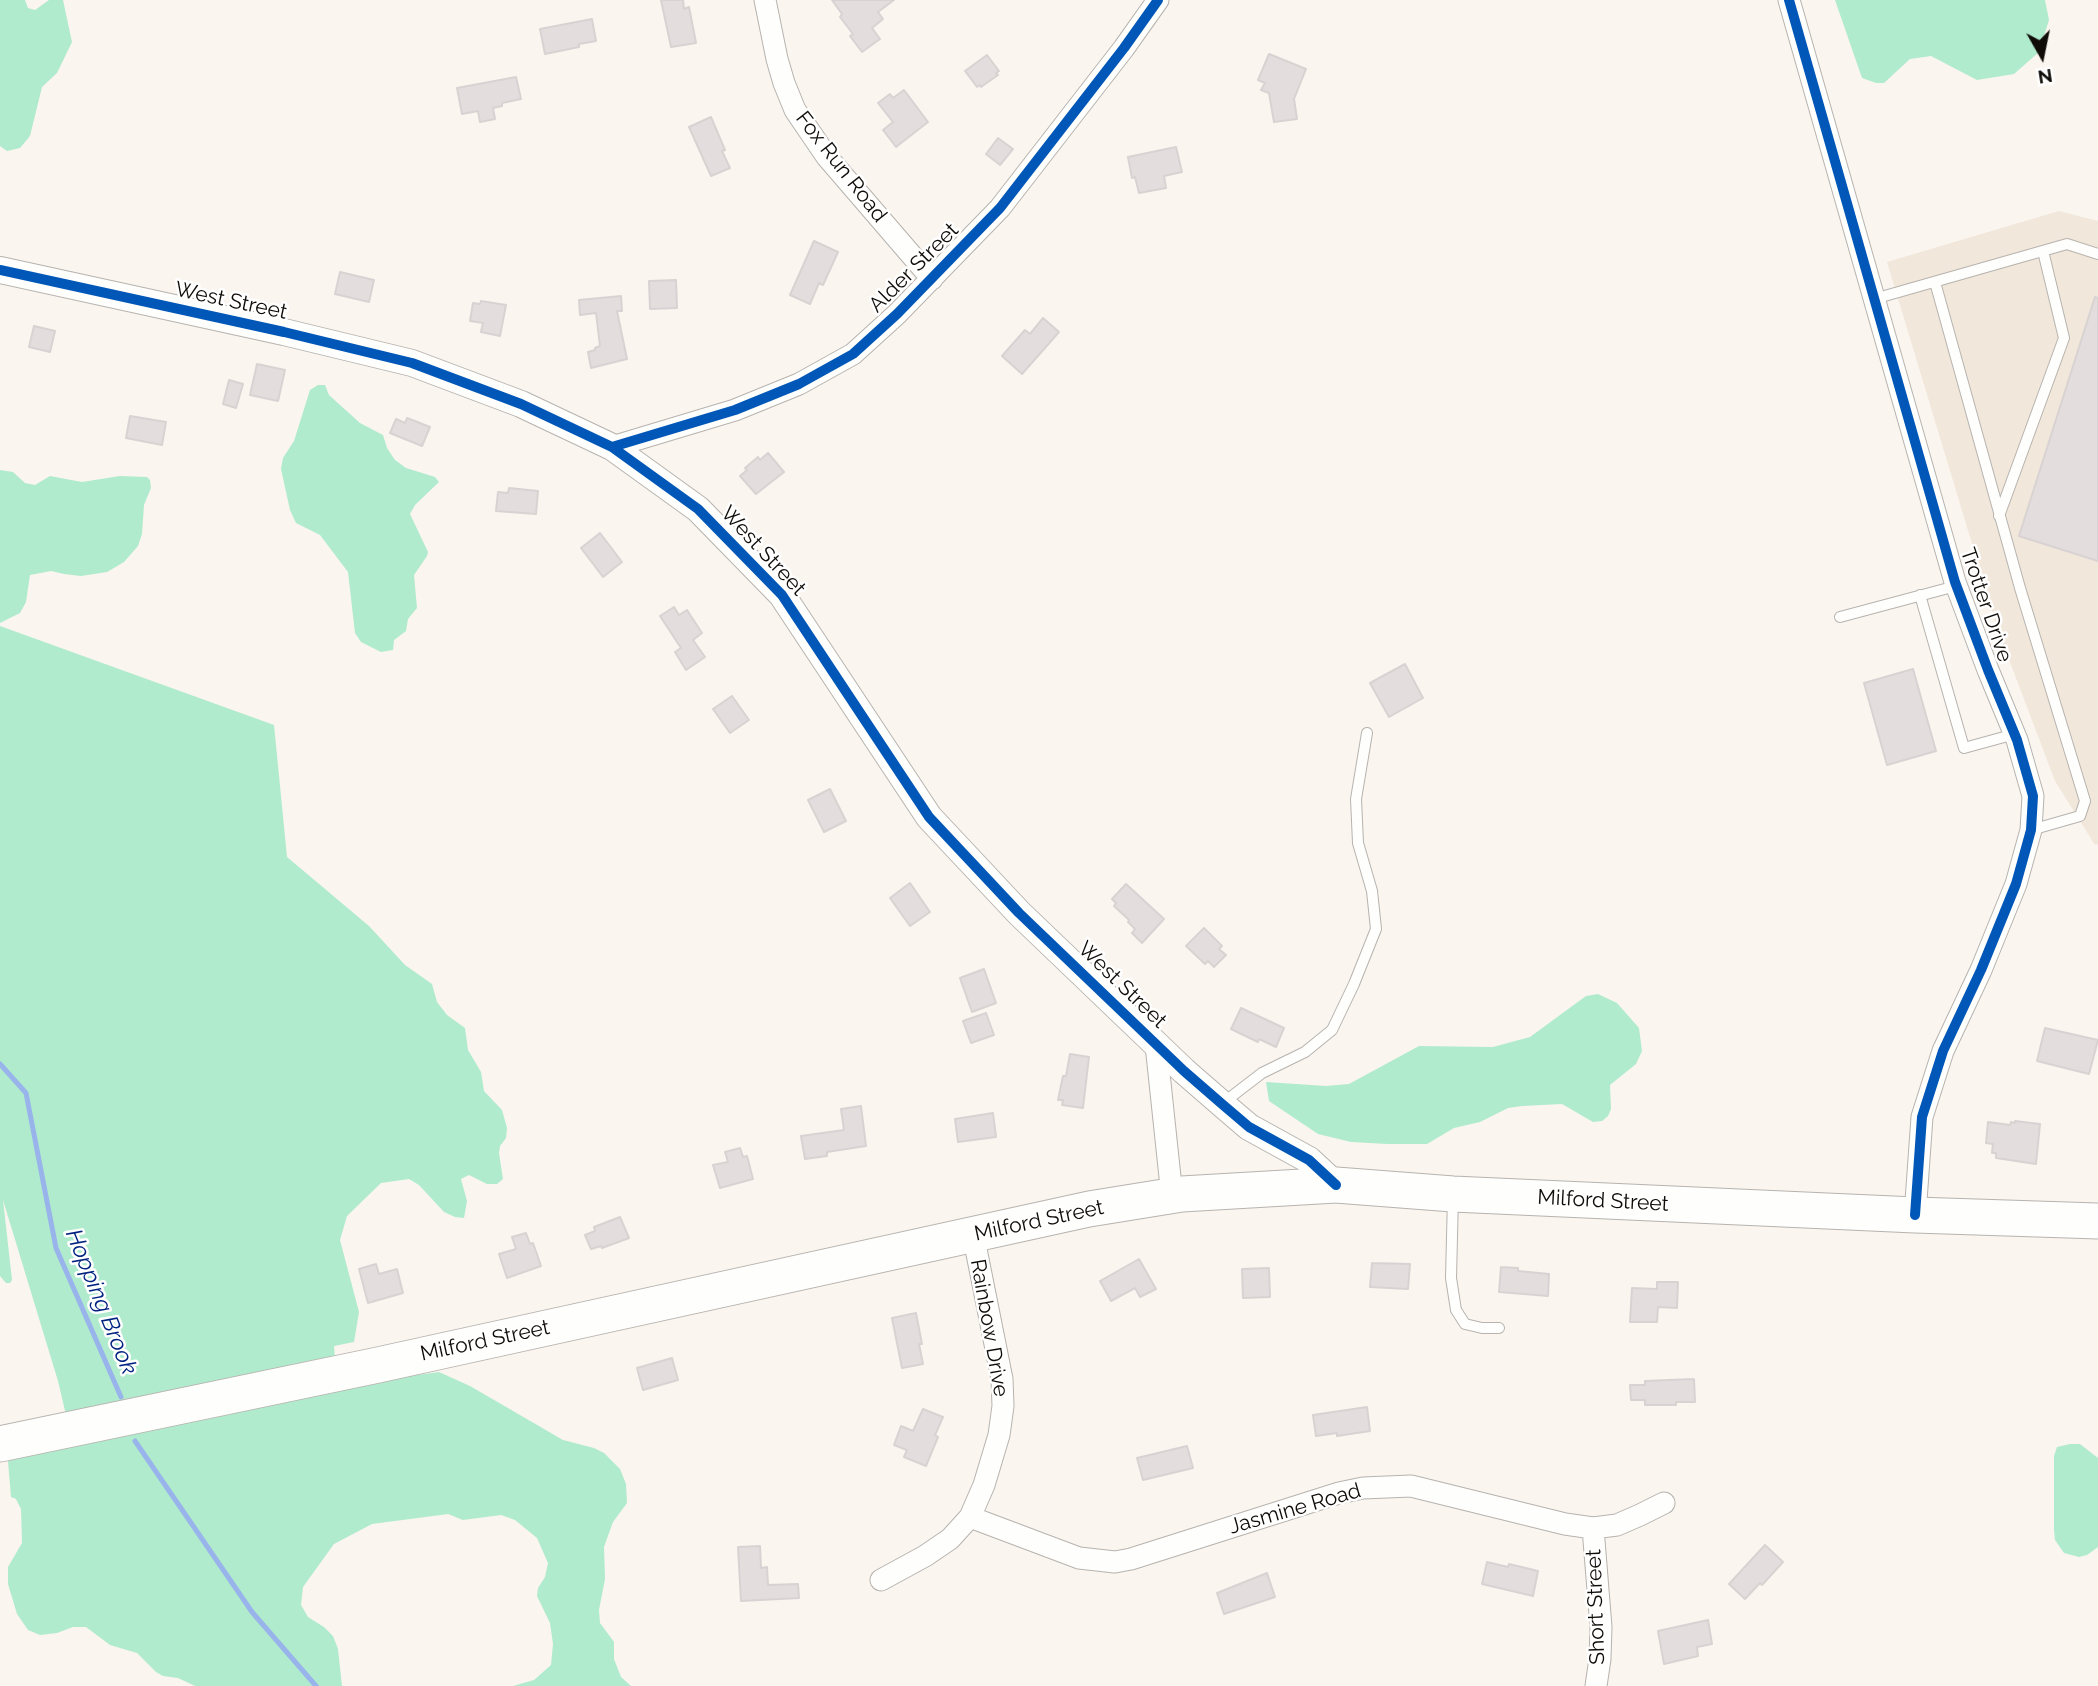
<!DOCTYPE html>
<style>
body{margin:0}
#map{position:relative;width:2098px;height:1686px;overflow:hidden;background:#faf5ef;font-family:Raleway,sans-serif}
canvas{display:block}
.north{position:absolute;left:2007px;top:21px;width:70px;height:70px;-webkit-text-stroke:5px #fff;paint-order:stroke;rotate:171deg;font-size:19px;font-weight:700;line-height:28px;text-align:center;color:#0f0c08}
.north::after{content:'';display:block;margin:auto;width:24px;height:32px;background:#0f0c08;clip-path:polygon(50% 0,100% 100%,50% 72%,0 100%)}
</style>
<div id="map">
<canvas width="2098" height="1686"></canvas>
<div class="north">N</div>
</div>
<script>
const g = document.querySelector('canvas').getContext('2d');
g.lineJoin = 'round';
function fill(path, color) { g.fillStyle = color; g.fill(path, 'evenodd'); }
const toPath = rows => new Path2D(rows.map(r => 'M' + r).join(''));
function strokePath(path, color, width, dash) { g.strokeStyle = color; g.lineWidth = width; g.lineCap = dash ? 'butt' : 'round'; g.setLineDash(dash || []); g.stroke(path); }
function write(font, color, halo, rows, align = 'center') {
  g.font = font + ' Raleway,sans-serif'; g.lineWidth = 5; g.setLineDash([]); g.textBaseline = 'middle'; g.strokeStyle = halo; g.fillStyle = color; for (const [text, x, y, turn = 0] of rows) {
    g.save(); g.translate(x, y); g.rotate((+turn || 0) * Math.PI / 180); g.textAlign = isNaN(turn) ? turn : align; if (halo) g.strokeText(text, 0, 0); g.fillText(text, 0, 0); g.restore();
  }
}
fill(toPath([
 [2059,211,2098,221,2098,844,2095,845,2055,781,1999,633,1887,262]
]), '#f1e7da');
fill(toPath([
 [0,0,25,0,28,8,35,10,49,0,63,0,72,42,57,73,42,87,30,136,20,148,7,151,0,146],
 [1835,0,2045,0,2049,20,2039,52,2014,74,1977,80,1931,56,1910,59,1884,83,1876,83,1862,78],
 [318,385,325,385,329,395,360,423,383,435,387,448,395,460,406,468,435,477,439,482,415,505,410,514,428,552,427,556,414,575,417,608,408,619,406,631,394,640,393,650,381,652,361,642,355,633,348,572,320,535,296,523,290,510,281,469,283,458,294,441,310,390],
 [0,470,13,472,25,483,35,485,50,476,82,482,120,476,147,477,150,480,151,488,144,505,142,534,138,546,124,562,107,572,81,576,64,574,51,571,30,575,26,602,20,613,0,623],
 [0,626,274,725,287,857,369,926,405,965,432,984,437,1002,447,1015,465,1028,468,1050,481,1072,484,1091,502,1110,507,1128,506,1138,500,1146,499,1153,503,1179,497,1184,487,1184,469,1175,461,1179,467,1201,464,1218,455,1217,444,1212,419,1185,409,1179,381,1183,347,1216,340,1240,359,1312,354,1342,334,1346,335,1360,66,1415,58,1381,3,1200,12,1280,10,1283,6,1283,0,1276],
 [1598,994,1617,1003,1639,1028,1642,1051,1636,1064,1610,1085,1611,1109,1608,1116,1602,1121,1593,1122,1562,1104,1522,1106,1508,1108,1480,1122,1454,1128,1427,1144,1388,1144,1351,1142,1318,1134,1269,1101,1266,1082,1326,1086,1349,1084,1419,1046,1493,1047,1530,1037,1586,996],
 [439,1372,470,1386,563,1440,594,1448,604,1453,620,1469,626,1484,627,1503,613,1522,604,1547,605,1579,599,1610,600,1623,614,1642,614,1659,621,1677,631,1686,513,1686,534,1680,551,1665,553,1644,550,1623,537,1596,538,1588,545,1577,548,1563,537,1538,515,1520,501,1515,463,1520,448,1514,372,1524,334,1544,303,1587,301,1605,308,1617,324,1627,333,1636,338,1649,342,1686,195,1686,178,1678,163,1676,156,1672,137,1653,110,1645,86,1627,73,1627,57,1633,40,1635,28,1630,17,1614,8,1584,8,1567,22,1543,21,1509,16,1499,11,1497,8,1461,68,1442,208,1419,395,1378],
 [2070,1444,2080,1444,2098,1458,2098,1547,2087,1555,2079,1557,2064,1553,2055,1540,2054,1530,2054,1456,2057,1447]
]), '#b0ebcd');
strokePath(toPath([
 [0,1064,26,1093,56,1248,121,1397],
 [135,1441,252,1612,316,1686]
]), '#99b4eb', 5);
const building = toPath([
 [661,0,683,0,684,9,689,7,696,43,671,47,661,0],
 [832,0,894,0,878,12,883,19,872,28,880,39,862,52,850,36,853,34,840,17,842,14,832,0],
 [592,19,596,41,579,44,579,47,545,54,540,29,592,19],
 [1269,54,1306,69,1294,99,1297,119,1274,122,1269,93,1261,90,1265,83,1258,80,1269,54],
 [987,55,999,71,996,73,998,75,981,87,980,85,977,87,965,71,987,55],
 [516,77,521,99,502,103,502,106,493,108,495,119,480,122,478,111,462,114,457,88,516,77],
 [904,90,928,122,896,147,883,130,893,122,878,103,890,94,893,98,904,90],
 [711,117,725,150,722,151,730,168,711,176,689,127,711,117],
 [998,138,1013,149,1000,165,986,154,998,138],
 [1176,147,1182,172,1164,176,1166,188,1139,193,1135,177,1132,178,1128,157,1176,147],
 [814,241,838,252,823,285,819,283,810,304,790,295,814,241],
 [340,272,374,280,369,302,335,294,340,272],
 [676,280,677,308,650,309,649,281,676,280],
 [621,296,622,311,617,311,627,359,591,368,588,352,595,350,595,348,600,346,596,313,580,315,579,300,621,296],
 [2095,297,2098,298,2098,561,2019,536,2095,297],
 [481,301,506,305,500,336,481,332,483,323,470,321,473,303,480,304,481,301],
 [1043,318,1059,332,1022,374,1002,356,1025,330,1030,334,1043,318],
 [34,326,55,331,50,352,29,347,34,326],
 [257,364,285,370,278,401,250,395,257,364],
 [229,380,243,384,236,408,223,404,229,380],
 [130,416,166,422,162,445,126,438,130,416],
 [407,418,430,427,422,446,390,433,396,419,405,423,407,418],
 [768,453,784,472,756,494,740,476,747,470,745,468,758,457,760,460,768,453],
 [509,488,538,491,536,514,496,511,498,492,508,493,509,488],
 [600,533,622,562,603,577,581,548,600,533],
 [674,607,679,615,687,610,702,633,693,640,705,657,686,670,675,652,681,648,660,616,674,607],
 [1405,664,1423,698,1389,717,1370,683,1405,664],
 [1913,669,1936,751,1887,765,1864,683,1913,669],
 [732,696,749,720,730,733,713,709,732,696],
 [830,789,846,821,824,832,808,800,830,789],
 [910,883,930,912,910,926,890,898,910,883],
 [1126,884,1164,919,1142,943,1132,933,1135,929,1128,922,1129,920,1114,906,1116,903,1112,899,1126,884],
 [1204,928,1222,946,1219,949,1226,955,1214,967,1208,961,1205,964,1186,946,1204,928],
 [984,969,996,1003,972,1012,960,978,984,969],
 [1241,1008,1284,1028,1276,1047,1259,1039,1258,1042,1231,1029,1241,1008],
 [986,1013,994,1035,971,1043,963,1021,986,1013],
 [2045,1028,2098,1040,2089,1074,2037,1061,2045,1028],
 [1070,1054,1089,1057,1083,1108,1062,1105,1063,1100,1058,1100,1063,1076,1066,1076,1070,1054],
 [861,1106,866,1146,827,1152,827,1156,805,1159,801,1136,844,1130,841,1109,861,1106],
 [993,1113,996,1137,958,1142,955,1119,993,1113],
 [2015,1121,2040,1124,2036,1164,1996,1158,1996,1153,1992,1153,1993,1144,1986,1143,1988,1122,2010,1125,2011,1122,2015,1123,2015,1121],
 [740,1148,743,1157,747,1156,753,1179,720,1188,713,1165,728,1162,725,1152,740,1148],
 [620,1217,629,1238,602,1248,601,1246,591,1249,585,1235,595,1231,594,1227,620,1217],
 [526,1233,530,1244,533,1243,541,1266,507,1278,499,1254,516,1249,512,1237,526,1233],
 [1139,1259,1156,1289,1140,1297,1135,1288,1111,1301,1100,1281,1139,1259],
 [1372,1263,1410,1264,1408,1289,1370,1287,1372,1263],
 [376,1264,379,1274,397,1269,403,1293,368,1303,359,1269,376,1264],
 [1501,1267,1518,1268,1518,1271,1549,1274,1548,1296,1499,1292,1501,1267],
 [1269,1268,1270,1297,1243,1298,1242,1269,1269,1268],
 [1657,1282,1678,1282,1677,1308,1658,1307,1657,1322,1630,1322,1632,1288,1657,1289,1657,1282],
 [916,1313,922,1344,919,1344,923,1364,902,1368,892,1318,916,1313],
 [672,1358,678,1380,643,1390,637,1368,672,1358],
 [1694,1379,1695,1402,1676,1402,1676,1405,1645,1405,1645,1400,1631,1400,1630,1385,1645,1385,1645,1381,1694,1379],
 [1367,1407,1370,1431,1337,1436,1337,1433,1316,1436,1313,1415,1367,1407],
 [923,1409,943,1417,935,1435,938,1437,926,1466,904,1457,907,1450,894,1445,901,1426,913,1431,923,1409],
 [1187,1446,1193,1468,1143,1480,1137,1458,1187,1446],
 [1765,1545,1783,1562,1762,1585,1760,1583,1745,1599,1729,1584,1765,1545],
 [760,1546,761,1568,767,1567,768,1585,798,1584,799,1598,741,1601,738,1547,760,1546],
 [1487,1562,1508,1567,1509,1564,1538,1571,1533,1596,1482,1584,1487,1562],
 [1267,1573,1275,1597,1224,1614,1217,1593,1267,1573],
 [1708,1620,1712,1644,1697,1647,1698,1656,1664,1664,1658,1631,1708,1620]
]);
fill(building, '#e3dedd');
strokePath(building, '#d8d3d2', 2);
const service = toPath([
 [1935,282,2020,588,2085,801,2080,816,2031,830],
 [1874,299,2067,244,2098,254],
 [1999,516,2064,338,2043,251],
 [1920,595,1964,748,2015,734],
 [1840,617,1956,586],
 [1223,1103,1262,1073,1305,1052,1332,1030,1354,984,1376,929,1372,891,1358,843,1356,799,1367,733],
 [1453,1197,1451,1278,1456,1310,1465,1324,1482,1328,1499,1328]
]);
const minor = toPath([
 [765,0,777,59,784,83,795,110,827,157,932,279],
 [1789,0,1955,582,1988,670,2017,740,2033,796,2031,830,2016,884,1981,970,1943,1051,1922,1117,1915,1215],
 [612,447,735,410,799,384,853,354,897,314,1000,208,1124,48,1158,0],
 [1156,1045,1172,1196],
 [970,1517,1079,1558,1115,1562,1131,1559,1339,1493,1363,1488,1411,1486,1565,1524,1593,1528,1617,1525,1640,1515,1664,1503],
 [1593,1528,1601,1627,1600,1659,1596,1686],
 [881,1580,925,1556,950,1539,970,1517,984,1485,999,1435,1003,1406,1002,1379,973,1234]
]);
const tertiary = toPath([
 [0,270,284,332,412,363,521,404,612,447,698,509,782,595,929,817,1019,913,1184,1071,1222,1104,1249,1127,1309,1160,1336,1185]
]);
const primary = toPath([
 [0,1444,378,1365,1089,1209,1182,1194,1336,1185,1453,1194,1915,1215,2098,1221]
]);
strokePath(service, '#b7b3ae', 12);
strokePath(minor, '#b7b3ae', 23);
strokePath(tertiary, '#b7b3ae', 28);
strokePath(primary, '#b7b3ae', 37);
strokePath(service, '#fefefd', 10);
strokePath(minor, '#fefefd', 21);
strokePath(tertiary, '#fefefd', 26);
strokePath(primary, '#fefefd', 35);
strokePath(toPath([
 [1789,0,1955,582,1988,670,2017,740,2033,796,2031,830,2016,884,1981,970,1943,1051,1922,1117,1915,1215],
 [0,270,284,332,412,363,521,404,612,447,698,509,782,595,929,817,1019,913,1184,1071,1222,1104,1249,1127,1309,1160,1336,1185],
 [612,447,735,410,799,384,853,354,897,314,1000,208,1124,48,1158,0]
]), '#0057b8', 10);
write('21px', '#0f0c08', '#fff', [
 ["Fox Run Road",841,167,52],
 ["Alder Street",914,268,-45],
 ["West Street",231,301,12],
 ["West Street",763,551,47],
 ["Trotter Drive",1986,605,71],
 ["West Street",1122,985,44],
 ["Milford Street",1603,1201,3],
 ["Milford Street",1039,1221,-12],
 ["Rainbow Drive",989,1328,80],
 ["Milford Street",485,1341,-12],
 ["Jasmine Road",1295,1509,-16],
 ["Short Street",1596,1607,-92]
]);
write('italic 23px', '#00237f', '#fff', [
 ["Hopping Brook",101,1302,68]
]);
</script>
